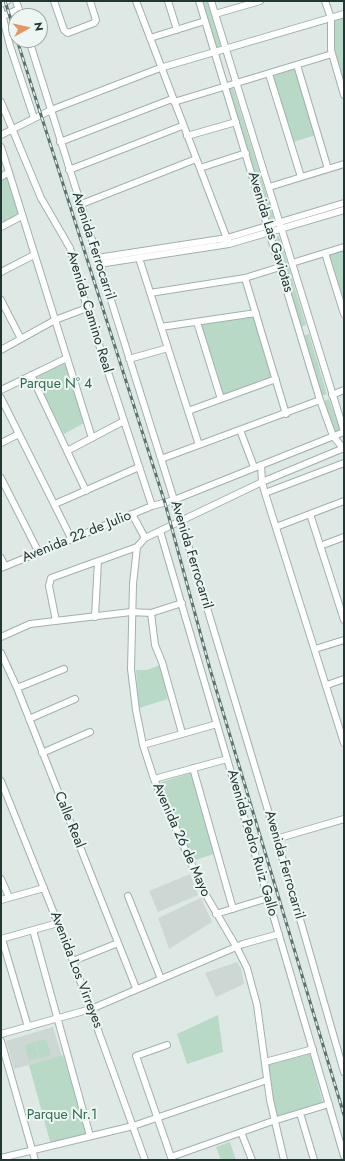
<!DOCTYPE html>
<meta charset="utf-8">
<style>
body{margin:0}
#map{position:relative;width:345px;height:1161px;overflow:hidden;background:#dee9e6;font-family:Jost,sans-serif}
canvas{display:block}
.frame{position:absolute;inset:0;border:2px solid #213735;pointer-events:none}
.north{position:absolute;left:8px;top:8px;width:40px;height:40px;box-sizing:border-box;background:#eef6f3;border:1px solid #9caaa7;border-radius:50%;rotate:82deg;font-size:11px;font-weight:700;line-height:16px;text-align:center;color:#213735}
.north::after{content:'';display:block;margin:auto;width:14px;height:18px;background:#e8945d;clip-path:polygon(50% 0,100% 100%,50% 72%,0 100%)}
</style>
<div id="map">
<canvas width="345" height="1161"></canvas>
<div class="frame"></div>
<div class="north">N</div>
</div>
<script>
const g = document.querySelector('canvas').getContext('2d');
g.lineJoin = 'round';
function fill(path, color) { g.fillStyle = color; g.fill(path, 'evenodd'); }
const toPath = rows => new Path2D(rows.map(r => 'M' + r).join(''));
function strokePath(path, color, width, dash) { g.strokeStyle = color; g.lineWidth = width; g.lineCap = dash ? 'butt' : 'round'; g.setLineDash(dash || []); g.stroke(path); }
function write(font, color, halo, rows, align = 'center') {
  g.font = font + ' Jost,sans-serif'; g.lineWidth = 4; g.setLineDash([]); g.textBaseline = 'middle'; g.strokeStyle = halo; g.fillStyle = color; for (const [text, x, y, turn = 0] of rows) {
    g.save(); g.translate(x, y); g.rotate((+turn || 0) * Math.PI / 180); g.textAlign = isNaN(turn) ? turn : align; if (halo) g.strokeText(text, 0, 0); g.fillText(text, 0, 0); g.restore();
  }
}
fill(toPath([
 [190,874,198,895,158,912,149,891],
 [201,898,212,922,169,949,158,918],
 [237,962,241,968,244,984,216,997,205,973],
 [53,1027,62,1056,14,1069,6,1041]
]), '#cdd8d5');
fill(toPath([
 [201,1,207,1,221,47,215,49],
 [344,16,344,84,334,51,332,20],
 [295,69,316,135,293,142,272,76],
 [233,88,274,219,268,221,228,90],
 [8,178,20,216,1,223,1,181],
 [279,236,306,325,300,327,273,238],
 [344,250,344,310,329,255],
 [254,316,272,378,223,397,200,325,201,323],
 [309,334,327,394,321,396,303,336],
 [65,361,84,423,64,434,35,378],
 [329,399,340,430,334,432,324,401],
 [160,665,168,699,139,708,136,670,147,670],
 [191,773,214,854,192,861,159,783],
 [218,1015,223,1052,187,1064,177,1034],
 [46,1039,51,1055,40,1058,36,1042],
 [35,1042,39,1058,29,1061,25,1045],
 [310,1053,323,1103,276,1116,268,1064],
 [63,1055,87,1134,51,1145,29,1065],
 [230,1142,236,1160,221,1160,216,1147]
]), '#b8d9c6');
const minor = toPath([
 [16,1,21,16],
 [54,1,64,30,68,33,94,23,96,20,90,1],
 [136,1,229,244],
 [168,1,177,30],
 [199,1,320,400,333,436,343,448],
 [211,1,344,431],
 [325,1,331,18,331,50,344,95],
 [1,4,7,1],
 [1,10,10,46,34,118],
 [215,14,260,1],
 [1,17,19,9],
 [150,38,205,21],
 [29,40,186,538,285,867,344,1072],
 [297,65,328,169],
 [269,74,301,177],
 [1,102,41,198,70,248,87,308,152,506],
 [174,102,332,54],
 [1,135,51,110,160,68,344,14],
 [187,136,236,122],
 [60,142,172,99],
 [1,147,92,438],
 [200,168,246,153],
 [69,170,182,126],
 [1,177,9,172],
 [269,187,344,164],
 [79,205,196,159],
 [1,227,22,216],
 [325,253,344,314],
 [97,258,227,238,344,203],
 [139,258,199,445],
 [292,263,344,247],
 [99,264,229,244,344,210],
 [1,272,34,255],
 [245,278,286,414],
 [150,293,245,278,280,267],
 [1,300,21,339],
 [197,322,221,399],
 [161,327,256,313],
 [1,350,55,320,87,308],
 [129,359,168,348],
 [31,375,86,491],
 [1,390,67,358],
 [332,395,344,390],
 [1,398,72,540],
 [188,411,276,379],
 [240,430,254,467],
 [1,443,19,434],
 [67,451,124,421],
 [161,459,320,400],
 [261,465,262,482,265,493,344,743],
 [1,478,39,553],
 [265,493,344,463],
 [55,504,139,467],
 [132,514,145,538],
 [310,514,344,620],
 [276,527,344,501],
 [160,531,344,1156],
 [320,546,344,537],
 [1,558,5,566],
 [1,568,152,506,174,500,344,432],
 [151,613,155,645,162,662,182,733],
 [95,617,98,561],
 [56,621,49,586,51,578,137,547],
 [1,637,30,624,131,612,151,613,182,603],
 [315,649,344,640],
 [1,653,17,688,136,988],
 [327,685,344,679],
 [17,688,64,669],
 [29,719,75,699],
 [143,745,217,724],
 [42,753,90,732],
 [193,768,233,909],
 [154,779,227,759],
 [1,781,73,961,145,1160],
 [276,839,344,819],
 [1,879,9,897],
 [128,896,161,979],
 [1,900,44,888],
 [216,914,268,898],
 [33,930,90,1136],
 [1,939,58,923],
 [2,939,28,1027],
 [73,961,118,943],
 [1,1034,91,1009,243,944,279,934],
 [1,1041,35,1160],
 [167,1045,136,1056,172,1160],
 [265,1062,313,1049],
 [300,1113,314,1160],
 [241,1132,252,1160],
 [171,1157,270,1122,329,1104],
 [1,1158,133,1126,267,1080],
 [284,1160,270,1100,257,1005,247,968,237,948,203,890,154,779,143,745,136,710,131,669,133,584,137,547,145,538,262,482,344,448]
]);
strokePath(minor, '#a2b0ad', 8);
strokePath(minor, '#fff', 6);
const rail = toPath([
 [5,1,16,36],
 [17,40,165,503,210,669,344,1115]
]);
strokePath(rail, '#5b7370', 3);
strokePath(rail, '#eef6f3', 1.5, [4.5]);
write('14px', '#213735', '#eef6f3', [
 ["Avenida Las Gaviotas",270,232,73],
 ["Avenida Ferrocarril",93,246,72],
 ["Avenida Camino Real",89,312,73],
 ["Avenida 22 de Julio",77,537,-22],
 ["Avenida Ferrocarril",191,555,73],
 ["Calle Real",69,820,68],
 ["Avenida 26 de Mayo",181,840,66],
 ["Avenida Pedro Ruiz Gallo",252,843,74],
 ["Avenida Ferrocarril",284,865,74],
 ["Avenida Los Virreyes",76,970,69]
]);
write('14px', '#2e6b4f', '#eef6f3', [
 ["Parque N° 4",56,385],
 ["Parque Nr.1",62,1116]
]);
</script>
